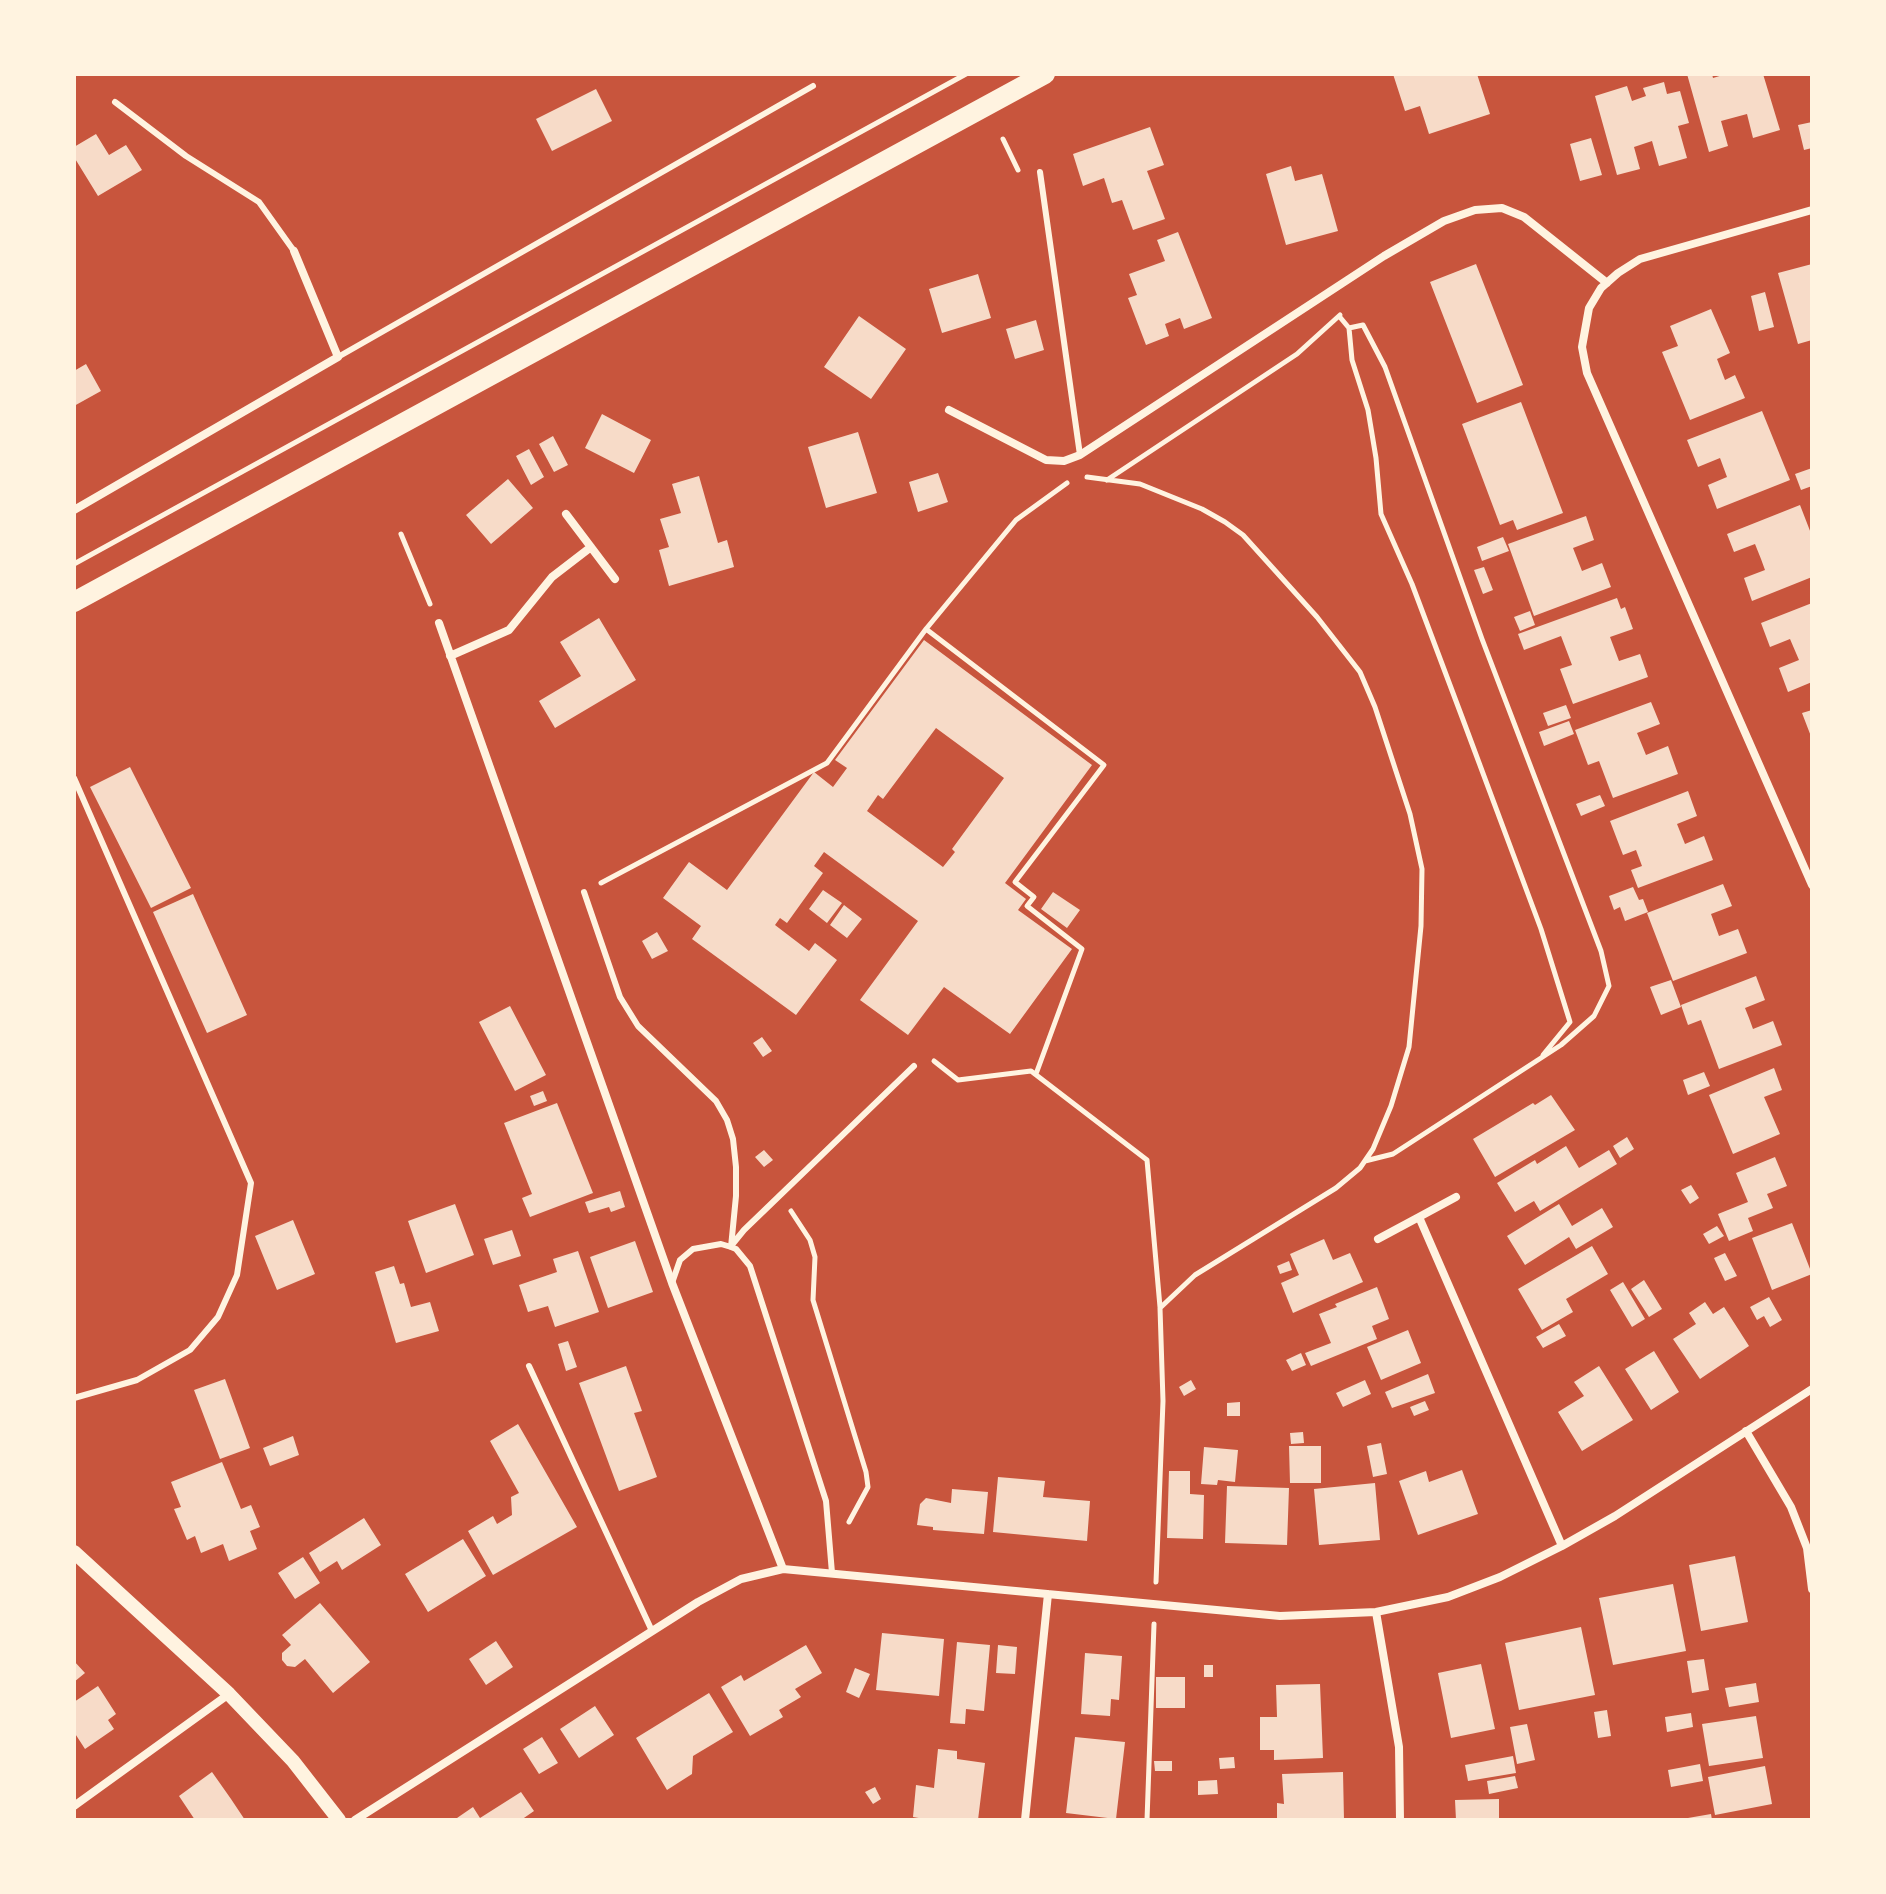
<!DOCTYPE html>
<style>
body{margin:0}
#map{position:relative;width:1886px;height:1894px;overflow:hidden;background:#c8553d;font-family:Quicksand,sans-serif}
canvas{display:block}
.frame{position:absolute;inset:0;border:76px solid #fff3e0;pointer-events:none}
</style>
<div id="map">
<canvas width="1886" height="1894"></canvas>
<div class="frame"></div>
</div>
<script>
const g = document.querySelector('canvas').getContext('2d');
g.lineJoin = 'round';
function fill(path, color) { g.fillStyle = color; g.fill(path, 'evenodd'); }
const toPath = rows => new Path2D(rows.map(r => 'M' + r).join(''));
function strokePath(path, color, width, dash) { g.strokeStyle = color; g.lineWidth = width; g.lineCap = dash ? 'butt' : 'round'; g.setLineDash(dash || []); g.stroke(path); }
fill(toPath([
 [1393,74,1477,74,1490,114,1429,134,1420,106,1405,111],
 [1687,74,1712,74,1713,78,1726,74,1763,74,1780,130,1753,138,1747,114,1721,121,1728,146,1709,152],
 [1664,82,1667,94,1680,91,1689,123,1678,126,1687,158,1659,166,1652,141,1634,147,1640,169,1617,175,1595,96,1627,86,1632,101,1646,96,1643,88],
 [596,89,612,121,552,151,536,119],
 [1812,122,1812,148,1804,150,1798,125],
 [1150,127,1164,165,1147,171,1165,219,1133,230,1122,200,1112,203,1104,178,1083,186,1073,154],
 [96,134,109,155,126,145,142,170,98,196,74,157,74,147],
 [1591,138,1602,175,1580,181,1570,144],
 [1291,166,1295,181,1322,174,1338,231,1286,245,1266,174],
 [1178,232,1212,318,1184,329,1180,318,1165,324,1169,336,1146,345,1128,298,1137,295,1129,274,1165,261,1157,240],
 [1476,264,1523,385,1477,403,1430,282],
 [1812,264,1812,340,1798,344,1778,273],
 [978,274,991,318,942,333,929,289],
 [1765,292,1774,327,1759,331,1751,296],
 [1711,309,1730,353,1717,359,1725,380,1735,375,1745,398,1690,420,1662,352,1678,346,1670,326],
 [859,316,906,349,871,399,824,367],
 [1036,320,1044,350,1015,359,1006,329],
 [86,364,101,391,74,406,74,371],
 [1521,402,1563,513,1517,530,1513,520,1500,525,1462,424],
 [1762,411,1790,480,1717,509,1708,485,1727,477,1720,458,1698,467,1687,440],
 [602,414,651,440,634,473,585,448],
 [858,432,877,493,826,508,808,447],
 [553,436,568,465,554,472,539,444],
 [529,449,544,477,531,485,516,456],
 [1812,468,1812,486,1801,490,1795,474],
 [938,473,948,502,918,512,909,482],
 [699,476,718,543,727,540,734,567,669,586,659,550,669,547,660,519,681,513,672,484],
 [508,479,533,508,491,544,466,515],
 [1800,505,1812,536,1812,577,1752,601,1744,578,1765,570,1761,559,1755,544,1734,552,1727,534],
 [1586,516,1594,540,1573,548,1582,571,1602,563,1611,587,1534,616,1508,544],
 [1503,537,1509,551,1482,561,1477,547],
 [1484,567,1493,590,1483,594,1474,570],
 [1617,598,1621,609,1625,607,1633,629,1610,637,1619,661,1640,654,1648,677,1573,704,1560,669,1572,665,1561,636,1524,650,1518,634],
 [1812,603,1812,682,1788,692,1779,668,1799,660,1790,639,1770,647,1761,623],
 [1530,611,1535,625,1520,631,1514,617],
 [599,618,636,680,555,728,539,701,581,676,560,642],
 [924,640,1092,765,1005,883,1026,899,1018,910,1072,949,1010,1034,944,987,908,1035,860,1000,918,921,824,852,814,866,823,873,787,923,780,918,775,925,809,951,815,943,837,960,796,1015,692,939,701,926,663,898,689,862,727,890,814,772,833,787,847,768,835,760],
 [936,728,1004,778,952,849,955,852,943,867,867,811,878,795,883,799],
 [1651,702,1660,724,1637,733,1646,755,1668,746,1678,774,1613,798,1599,761,1588,765,1575,730],
 [1566,705,1571,718,1548,726,1543,713],
 [1812,710,1812,739,1802,713],
 [1569,721,1574,734,1544,746,1539,732],
 [130,767,191,888,151,908,90,787],
 [1688,791,1697,816,1677,824,1685,844,1704,836,1713,860,1638,888,1631,870,1642,866,1636,850,1623,855,1610,821],
 [1600,795,1605,806,1581,816,1576,804],
 [1723,884,1732,906,1711,914,1719,936,1738,929,1747,953,1673,981,1647,913],
 [1633,887,1639,900,1643,899,1648,912,1625,921,1620,907,1614,910,1609,896],
 [823,890,842,903,827,923,809,909],
 [1053,892,1080,910,1067,928,1041,909],
 [193,894,247,1015,207,1033,153,912],
 [844,905,862,919,847,938,830,925],
 [657,932,668,951,652,959,642,941],
 [1756,976,1765,1000,1745,1008,1749,1018,1753,1029,1773,1021,1782,1045,1719,1069,1701,1020,1688,1025,1681,1005],
 [1671,980,1681,1007,1661,1015,1650,987],
 [510,1006,546,1075,515,1091,479,1022],
 [762,1037,772,1051,763,1057,753,1043],
 [1774,1068,1782,1090,1764,1097,1780,1134,1733,1154,1709,1095],
 [1704,1072,1710,1086,1688,1095,1683,1080],
 [543,1091,547,1101,534,1106,530,1096],
 [1551,1095,1575,1130,1495,1177,1473,1139,1533,1103,1535,1105],
 [557,1103,593,1193,530,1217,522,1198,532,1194,504,1123],
 [1627,1137,1634,1149,1620,1158,1613,1146],
 [1566,1146,1579,1168,1609,1150,1617,1164,1540,1211,1534,1201,1515,1212,1497,1183,1535,1160,1537,1164],
 [764,1150,773,1160,764,1167,755,1157],
 [1775,1157,1787,1186,1767,1194,1773,1208,1748,1218,1753,1231,1729,1241,1718,1214,1748,1202,1736,1173],
 [1691,1185,1699,1198,1690,1204,1681,1190],
 [620,1191,625,1207,611,1212,609,1207,589,1213,585,1202],
 [455,1204,474,1255,426,1273,408,1221],
 [1559,1204,1572,1226,1602,1208,1613,1227,1576,1249,1569,1237,1525,1265,1507,1236],
 [293,1220,315,1274,277,1290,255,1236],
 [1792,1223,1812,1274,1772,1290,1752,1238],
 [1717,1226,1724,1236,1709,1244,1703,1234],
 [512,1230,521,1256,493,1265,484,1239],
 [1324,1239,1333,1260,1350,1253,1363,1282,1293,1313,1281,1283,1299,1275,1290,1254],
 [635,1241,653,1292,608,1308,590,1257],
 [1592,1246,1608,1274,1566,1299,1573,1312,1542,1330,1518,1289],
 [578,1251,599,1312,555,1327,548,1306,528,1312,519,1285,557,1272,553,1259],
 [1725,1253,1737,1276,1725,1281,1714,1258],
 [1289,1261,1292,1270,1280,1274,1277,1266],
 [394,1266,400,1284,404,1283,411,1307,430,1302,439,1331,396,1343,375,1272],
 [1644,1280,1662,1309,1649,1317,1631,1289],
 [1623,1282,1645,1319,1632,1327,1610,1290],
 [1377,1287,1389,1319,1372,1326,1377,1339,1311,1366,1305,1353,1331,1343,1319,1314,1337,1307,1335,1304],
 [1769,1297,1782,1320,1770,1327,1764,1316,1757,1320,1750,1307],
 [1705,1302,1713,1314,1724,1307,1749,1346,1700,1379,1673,1339,1696,1324,1689,1313],
 [1559,1324,1566,1336,1543,1348,1536,1337],
 [1408,1330,1421,1363,1381,1380,1367,1347],
 [568,1341,577,1367,566,1371,558,1344],
 [1654,1351,1679,1392,1651,1410,1625,1369],
 [1301,1353,1306,1365,1292,1371,1286,1360],
 [626,1366,642,1411,634,1413,657,1477,619,1491,579,1383],
 [1599,1366,1633,1420,1582,1451,1558,1412,1584,1396,1574,1382],
 [1428,1374,1435,1393,1392,1408,1385,1392],
 [225,1379,250,1448,220,1459,194,1390],
 [1191,1380,1196,1389,1184,1396,1179,1387],
 [1365,1380,1371,1394,1343,1407,1336,1393],
 [1425,1401,1429,1410,1414,1416,1410,1407],
 [1240,1402,1240,1416,1227,1416,1227,1403],
 [518,1424,577,1527,493,1575,468,1531,493,1516,497,1524,512,1515,511,1497,519,1493,490,1441],
 [1303,1432,1304,1443,1291,1444,1290,1433],
 [293,1436,299,1455,270,1466,263,1448],
 [1381,1443,1387,1474,1373,1477,1367,1446],
 [1289,1446,1321,1446,1321,1483,1290,1483],
 [1204,1447,1238,1450,1235,1482,1218,1480,1217,1485,1201,1484],
 [222,1462,241,1509,251,1505,260,1527,250,1531,257,1549,229,1561,223,1544,201,1553,195,1536,187,1540,174,1509,181,1507,171,1482],
 [1462,1470,1478,1514,1418,1535,1399,1481,1426,1471,1429,1482],
 [1169,1471,1190,1471,1190,1494,1204,1495,1203,1539,1167,1538],
 [998,1477,1045,1481,1043,1497,1090,1501,1087,1541,993,1532],
 [1375,1483,1380,1540,1319,1545,1314,1489],
 [1227,1486,1289,1488,1287,1545,1225,1543],
 [952,1489,988,1492,984,1534,933,1530,933,1527,917,1525,920,1504,926,1498,951,1503],
 [364,1518,381,1545,342,1570,337,1561,320,1572,309,1553],
 [463,1539,486,1576,428,1612,405,1574],
 [1735,1556,1748,1622,1701,1631,1689,1565],
 [303,1557,320,1583,295,1599,278,1573],
 [1673,1584,1686,1651,1613,1665,1599,1598],
 [320,1603,370,1662,333,1693,305,1659,295,1667,287,1666,282,1660,282,1653,291,1645,282,1635],
 [1581,1627,1595,1695,1519,1710,1505,1643],
 [882,1633,944,1639,939,1696,876,1690],
 [496,1641,513,1667,486,1685,469,1659],
 [957,1642,990,1645,984,1711,966,1709,965,1724,950,1723],
 [806,1645,822,1673,795,1689,801,1697,779,1710,783,1717,750,1736,721,1687,741,1675,744,1681],
 [998,1645,1017,1647,1015,1674,996,1673],
 [1085,1653,1122,1656,1119,1700,1111,1699,1110,1716,1081,1714],
 [1704,1659,1709,1690,1692,1693,1687,1661],
 [74,1661,85,1673,74,1682],
 [1481,1664,1495,1729,1451,1738,1438,1673],
 [1204,1665,1213,1665,1213,1677,1204,1677],
 [855,1668,870,1674,859,1698,846,1692],
 [1156,1677,1185,1677,1185,1708,1156,1708],
 [1756,1683,1759,1702,1729,1707,1725,1688],
 [1320,1684,1323,1758,1274,1760,1274,1750,1260,1750,1260,1717,1277,1717,1276,1685],
 [98,1686,116,1714,108,1720,114,1729,85,1749,74,1732,74,1702],
 [709,1693,733,1732,693,1756,692,1774,667,1790,636,1738],
 [595,1706,614,1735,579,1758,560,1729],
 [1607,1710,1611,1736,1598,1738,1594,1712],
 [1691,1713,1693,1727,1667,1732,1665,1717],
 [1756,1716,1763,1758,1709,1766,1702,1724],
 [1527,1724,1535,1760,1517,1764,1510,1727],
 [542,1737,558,1763,539,1774,523,1749],
 [1075,1737,1125,1742,1116,1819,1066,1813],
 [938,1749,957,1751,957,1759,985,1763,978,1820,930,1820,913,1817,916,1785,934,1788],
 [1513,1756,1516,1773,1468,1781,1465,1765],
 [1234,1757,1235,1768,1220,1769,1219,1758],
 [1154,1761,1172,1761,1172,1771,1155,1771],
 [1700,1764,1703,1781,1671,1787,1668,1770],
 [1765,1766,1772,1804,1715,1815,1708,1777],
 [212,1772,231,1799,245,1820,195,1820,179,1796],
 [1343,1772,1344,1820,1277,1820,1277,1803,1284,1804,1282,1774],
 [1515,1776,1518,1788,1489,1794,1487,1781],
 [1217,1780,1218,1794,1198,1795,1198,1781],
 [875,1787,881,1799,873,1804,865,1792],
 [521,1792,534,1811,521,1820,458,1820,457,1818,473,1807,480,1818],
 [1499,1799,1499,1820,1456,1820,1455,1800],
 [1711,1814,1712,1820,1688,1820,1688,1818]
]), '#f7dbc8');
strokePath(toPath([
 [1003,139,1018,170],
 [1339,316,1349,328,1363,325,1385,367,1482,639,1601,951,1609,986,1594,1016,1561,1045,1393,1154,1365,1161],
 [1349,328,1352,360,1368,410,1376,458,1381,514,1412,584,1462,717,1541,929,1570,1022,1543,1055],
 [1087,477,1140,484,1202,509,1225,522,1243,535,1317,617,1360,672,1375,707,1410,814,1422,869,1421,926,1409,1047,1391,1106,1373,1149,1360,1168,1336,1188,1195,1275,1160,1308,1163,1401,1156,1582],
 [1107,480,1297,354,1340,315],
 [401,534,430,604],
 [74,564,966,74],
 [601,883,827,763,926,629],
 [934,1061,958,1080,1031,1071,1147,1160,1160,1307],
 [1036,1074,1082,949,1027,906,1034,897,1015,882,1104,765,926,629,1016,520,1067,483],
 [791,1211,810,1240,815,1257,813,1300,866,1472,868,1487,849,1522],
 [1147,1820,1154,1624]
]), '#fff3e0', 5);
strokePath(toPath([
 [115,102,186,156,259,202,294,251],
 [1040,172,1080,455],
 [338,357,813,86],
 [74,778,251,1183,237,1275,218,1317,190,1350,137,1380,74,1398],
 [584,892,620,997,638,1026,716,1101,727,1120,733,1139,736,1167,736,1196,731,1247],
 [731,1246,744,1230,914,1066],
 [672,1283,680,1260,693,1249,721,1244,731,1247,736,1249,750,1266,826,1501,832,1573],
 [529,1366,652,1631]
]), '#fff3e0', 6);
strokePath(toPath([
 [1812,210,1640,259,1618,273,1601,288,1589,308,1582,347,1587,373,1812,885],
 [949,410,1046,460,1064,461,1080,455,1384,256,1444,221,1475,210,1502,208,1524,217,1607,283],
 [74,510,338,357,294,251],
 [566,514,615,579],
 [439,623,672,1283,783,1569],
 [450,656,509,630,552,577,591,547],
 [1456,1197,1419,1217,1562,1546],
 [1378,1239,1419,1217],
 [1746,1431,1791,1507,1807,1548,1812,1589],
 [1376,1612,1399,1747,1400,1820],
 [74,1806,229,1694],
 [355,1820,698,1602,741,1579,783,1569,1280,1616,1376,1612,1448,1597,1500,1577,1562,1546,1615,1516,1812,1389],
 [1025,1820,1048,1594]
]), '#fff3e0', 8);
strokePath(toPath([
 [74,1552,229,1694,293,1761,339,1820]
]), '#fff3e0', 14);
strokePath(toPath([
 [74,602,1045,74]
]), '#fff3e0', 20);
</script>
